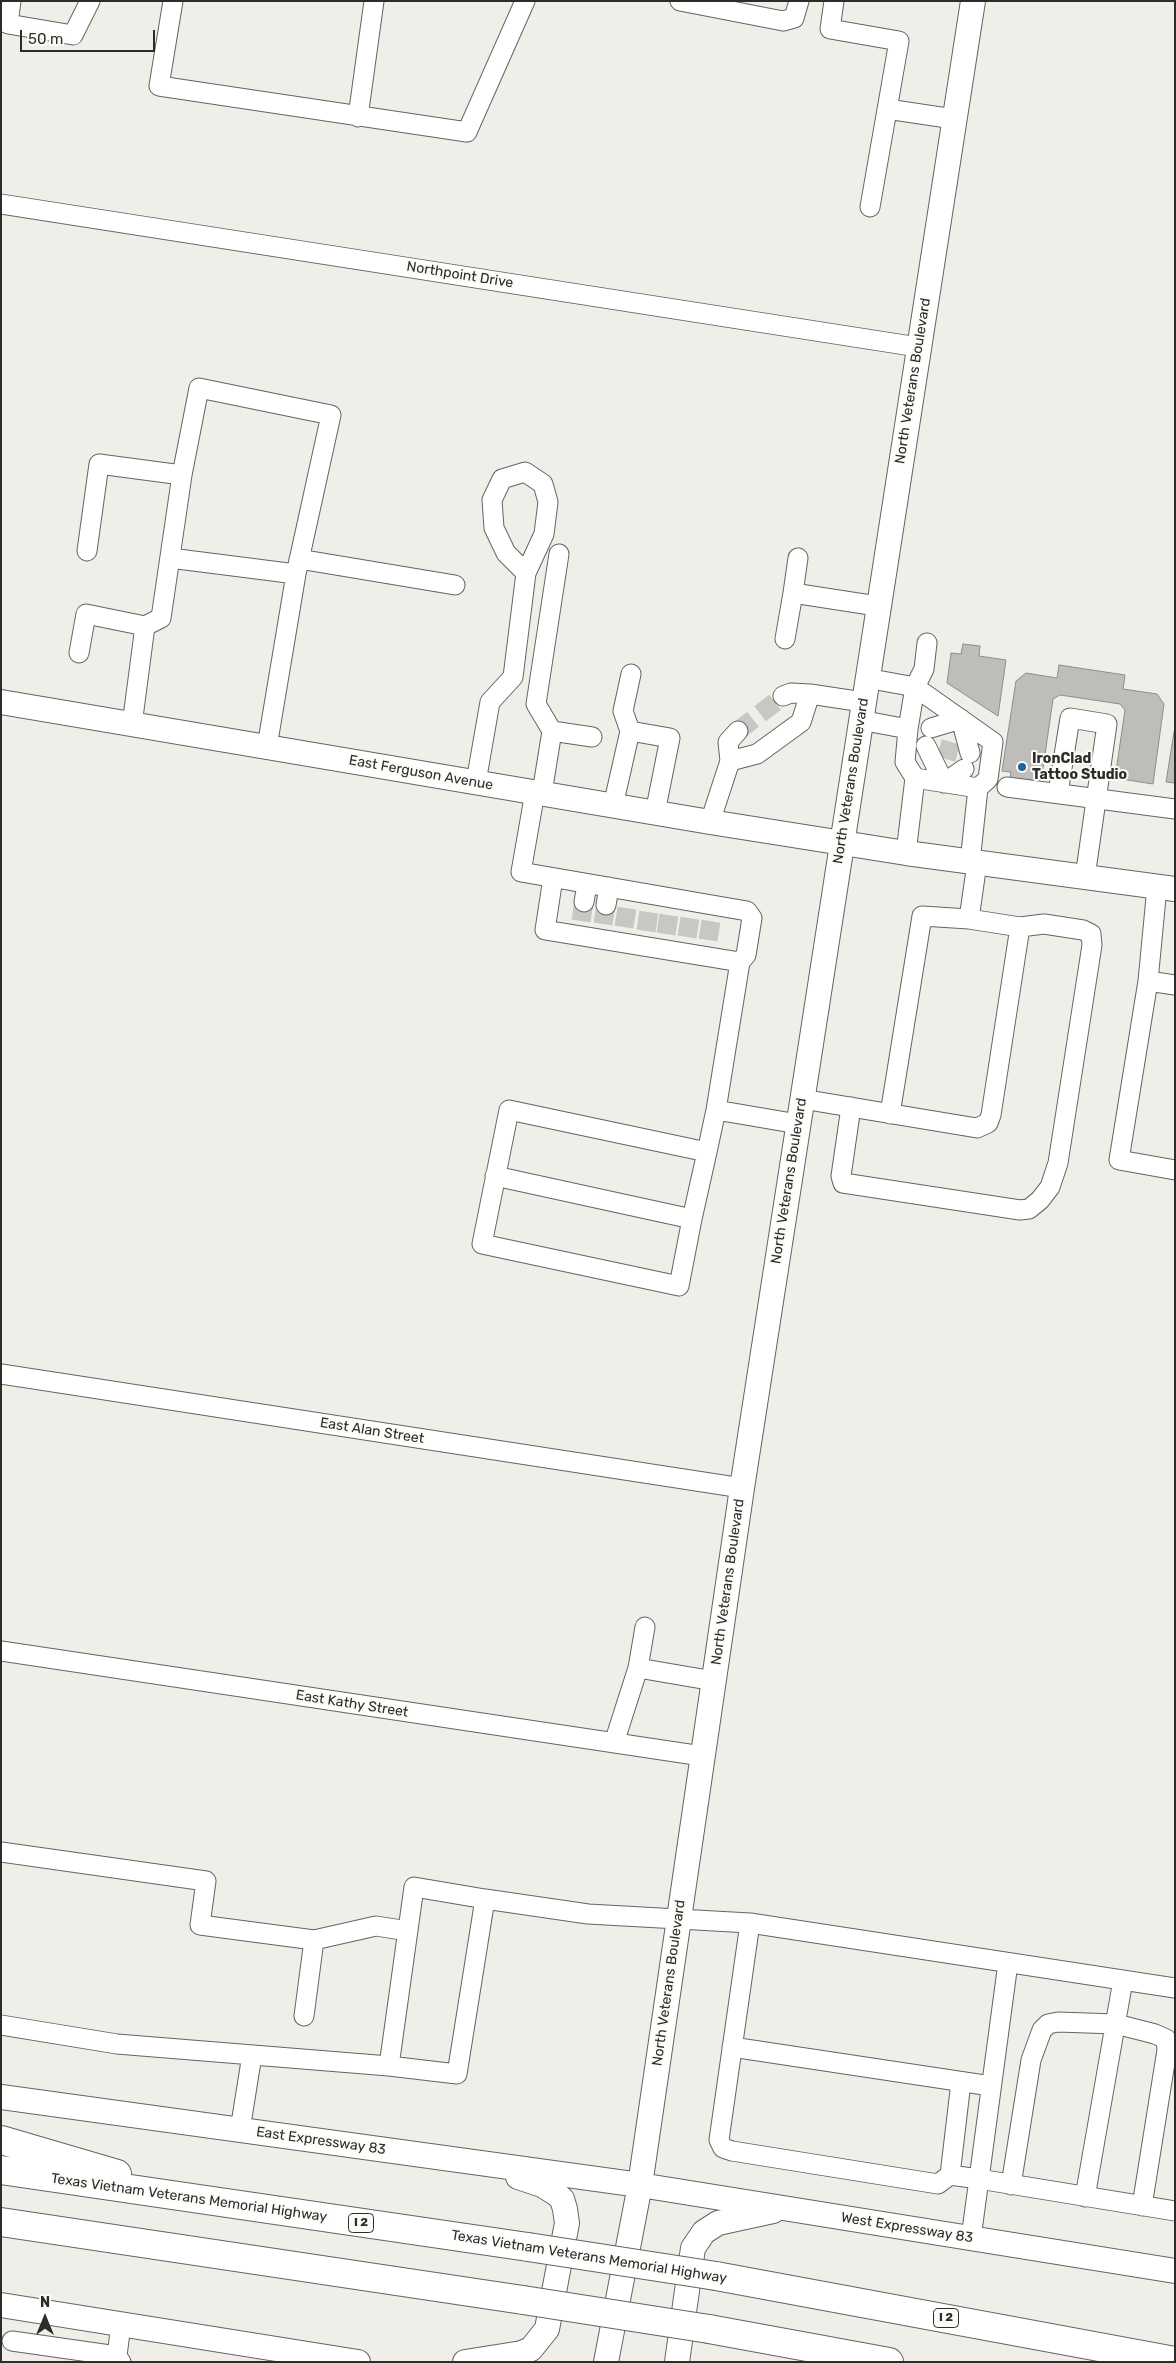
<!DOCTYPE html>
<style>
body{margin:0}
#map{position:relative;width:1176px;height:2363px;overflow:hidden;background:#efeee9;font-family:Rubik,sans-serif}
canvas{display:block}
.frame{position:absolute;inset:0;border:2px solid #2c2c2a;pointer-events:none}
.north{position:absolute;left:20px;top:2293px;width:50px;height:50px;-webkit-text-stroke:4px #fcfbf7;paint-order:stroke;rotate:0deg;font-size:14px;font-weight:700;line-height:20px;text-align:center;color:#2c2c2a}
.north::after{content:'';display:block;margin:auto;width:18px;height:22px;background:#2c2c2a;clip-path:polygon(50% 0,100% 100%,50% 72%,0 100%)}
.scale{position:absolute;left:20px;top:30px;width:135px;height:22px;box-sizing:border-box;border:2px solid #2c2c2a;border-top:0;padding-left:6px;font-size:15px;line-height:18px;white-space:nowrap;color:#2c2c2a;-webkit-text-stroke:4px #fcfbf7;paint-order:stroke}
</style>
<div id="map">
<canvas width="1176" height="2363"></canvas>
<div class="frame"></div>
<div class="north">N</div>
<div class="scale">50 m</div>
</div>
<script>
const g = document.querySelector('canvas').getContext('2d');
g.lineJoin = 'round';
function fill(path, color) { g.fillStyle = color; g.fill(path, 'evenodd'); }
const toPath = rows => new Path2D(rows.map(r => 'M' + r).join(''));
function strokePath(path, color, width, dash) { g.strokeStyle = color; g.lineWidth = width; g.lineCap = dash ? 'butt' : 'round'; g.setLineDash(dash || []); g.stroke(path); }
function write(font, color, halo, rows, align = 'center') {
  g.font = font + ' Rubik,sans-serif'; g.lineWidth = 4; g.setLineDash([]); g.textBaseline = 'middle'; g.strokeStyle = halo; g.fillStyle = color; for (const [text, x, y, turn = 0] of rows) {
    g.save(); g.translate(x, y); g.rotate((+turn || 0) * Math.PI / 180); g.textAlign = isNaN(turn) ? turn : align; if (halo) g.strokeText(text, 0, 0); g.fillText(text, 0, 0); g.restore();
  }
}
const building = toPath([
 [963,644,980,646,979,656,1006,660,998,716,947,683,951,653,961,654,963,644],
 [1059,665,1125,675,1123,689,1157,694,1164,704,1153,784,1115,778,1125,710,1120,704,1060,695,1053,699,1041,782,1010,778,1011,772,1002,771,1016,681,1026,673,1057,678,1059,665],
 [1174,732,1175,732,1175,783,1166,782,1174,732]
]);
fill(building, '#bebdb9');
strokePath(building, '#8e8d89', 1);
strokePath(toPath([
 [738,731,783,696],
 [946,759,951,742],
 [581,921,584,902],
 [603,924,606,905],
 [624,927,627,908],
 [646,931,649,911],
 [666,934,669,914],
 [687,937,690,918],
 [708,940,711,921]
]), '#c8c7c3', 19, [19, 9]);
const minor = toPath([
 [11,1,8,24,73,35,90,1],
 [173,1,159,86,467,132,525,1],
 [680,1,783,21,794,18,799,1],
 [834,1,830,29,899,41,870,207],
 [887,109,954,119],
 [358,117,374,1],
 [1,204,918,347],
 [87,551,99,464,182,475],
 [798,558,793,593,877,606],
 [299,559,455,585],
 [785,639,793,593],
 [927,643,924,669,915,687,993,742,988,779,978,788],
 [79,653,86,614,145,626],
 [783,696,791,693,810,694],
 [961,719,970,753],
 [860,720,908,729,915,687,866,678],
 [132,725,145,626,161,618,182,475,199,388,331,415,296,574,170,558],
 [931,728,961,719],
 [908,729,905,762,915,778],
 [552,731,536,704,559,554],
 [630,731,670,738,655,813],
 [926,746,944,783],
 [267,747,296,574],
 [730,761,728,742,738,731],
 [476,782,490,702,513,677,526,573,506,553,494,528,492,500,502,479,525,472,543,484,548,502,544,534,526,573],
 [944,783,964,769],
 [1007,787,1175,809],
 [535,792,521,872,747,911,752,918,746,955,740,962,716,1110,798,1124],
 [542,793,552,731,592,737],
 [1058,793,1070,718,1107,724,1085,877],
 [613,806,630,731,623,711,631,674],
 [710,822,730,761,757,754,801,722,810,694,863,702],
 [906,853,915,778,978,788,970,862],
 [553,878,545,930,740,962],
 [1157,887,1148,981,1119,1160,1175,1170],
 [584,902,587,884],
 [606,905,609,887],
 [1148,981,1175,985],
 [802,1099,977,1128,988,1123,991,1115,1020,927,969,919,977,863],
 [851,1107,841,1176,843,1183,1020,1210,1029,1209,1040,1200,1050,1187,1058,1163,1092,945,1091,934,1083,930,1044,924,1020,927],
 [890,1114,922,916,969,919],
 [707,1152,509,1110,482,1244,679,1286,692,1219,707,1152,716,1110],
 [495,1176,692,1219],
 [1,1374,742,1488],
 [1,1651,702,1756],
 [638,1668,714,1681],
 [614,1743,638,1668,645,1627],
 [1,1852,206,1881,200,1925,314,1940,304,2016],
 [485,1899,588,1914,750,1923,1175,1988],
 [750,1923,719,2140,723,2148,732,2151,938,2184,950,2175,979,2179,1008,1963],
 [314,1940,376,1926,408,1931],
 [1,2025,117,2044,389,2066,457,2074,485,1899,414,1887,389,2066],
 [732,2047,991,2086],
 [240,2130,252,2055],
 [950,2175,961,2082],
 [1011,2185,1031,2060,1042,2030,1048,2024,1058,2022,1116,2024,1155,2034,1166,2039,1167,2050,1142,2206],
 [1085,2197,1123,1980],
 [971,2238,979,2179,1175,2211],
 [12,2341,117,2356],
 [121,2362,117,2356,121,2324]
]);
const major = toPath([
 [1,702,710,822,906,853,1175,889],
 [1,2097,640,2185,1175,2271],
 [1,2305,358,2362],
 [465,2362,522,2353,531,2349,547,2329,567,2223,565,2209,562,2199,555,2193,542,2185,518,2177],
 [606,2362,640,2185,742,1488,973,1],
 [677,2362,693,2248,704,2232,718,2223,773,2211]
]);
const highway = toPath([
 [1,2140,117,2174],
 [1,2170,528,2247],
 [1,2222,523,2300],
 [716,2276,1175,2361],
 [709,2329,889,2362]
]);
strokePath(minor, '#656460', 21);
strokePath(major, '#656460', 26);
strokePath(highway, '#656460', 30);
strokePath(minor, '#fff', 19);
strokePath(major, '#fff', 24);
strokePath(highway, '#fff', 28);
const highwayBridge = toPath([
 [528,2247,716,2276],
 [523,2300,709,2329]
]);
strokePath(highwayBridge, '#656460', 30, []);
strokePath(highwayBridge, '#fff', 28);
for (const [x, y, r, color] of [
 [1022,767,5,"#216298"]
]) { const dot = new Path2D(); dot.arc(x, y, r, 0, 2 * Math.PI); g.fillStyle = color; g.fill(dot); strokePath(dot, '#fcfbf7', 2); }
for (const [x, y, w] of [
 [361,2223,25],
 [946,2318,25]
]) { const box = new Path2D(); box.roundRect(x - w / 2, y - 9.5, w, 19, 4); g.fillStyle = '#fcfbf7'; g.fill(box); strokePath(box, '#2c2c2a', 1); }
write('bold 12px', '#2c2c2a', null, [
 ["I 2",361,2223],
 ["I 2",946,2318]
]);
write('14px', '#2c2c2a', '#fcfbf7', [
 ["Northpoint Drive",460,275,9],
 ["North Veterans Boulevard",913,381,-81],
 ["East Ferguson Avenue",421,773,10],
 ["North Veterans Boulevard",851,781,-81],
 ["North Veterans Boulevard",789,1181,-81],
 ["East Alan Street",372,1431,9],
 ["North Veterans Boulevard",728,1582,-82],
 ["East Kathy Street",352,1704,9],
 ["North Veterans Boulevard",669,1983,-82],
 ["East Expressway 83",321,2141,8],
 ["Texas Vietnam Veterans Memorial Highway",189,2198,8],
 ["West Expressway 83",907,2228,9],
 ["Texas Vietnam Veterans Memorial Highway",589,2257,9]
]);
write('bold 14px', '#2c2c2a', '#fcfbf7', [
 ["IronClad",1032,759],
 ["Tattoo Studio",1032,775]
], 'left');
</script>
